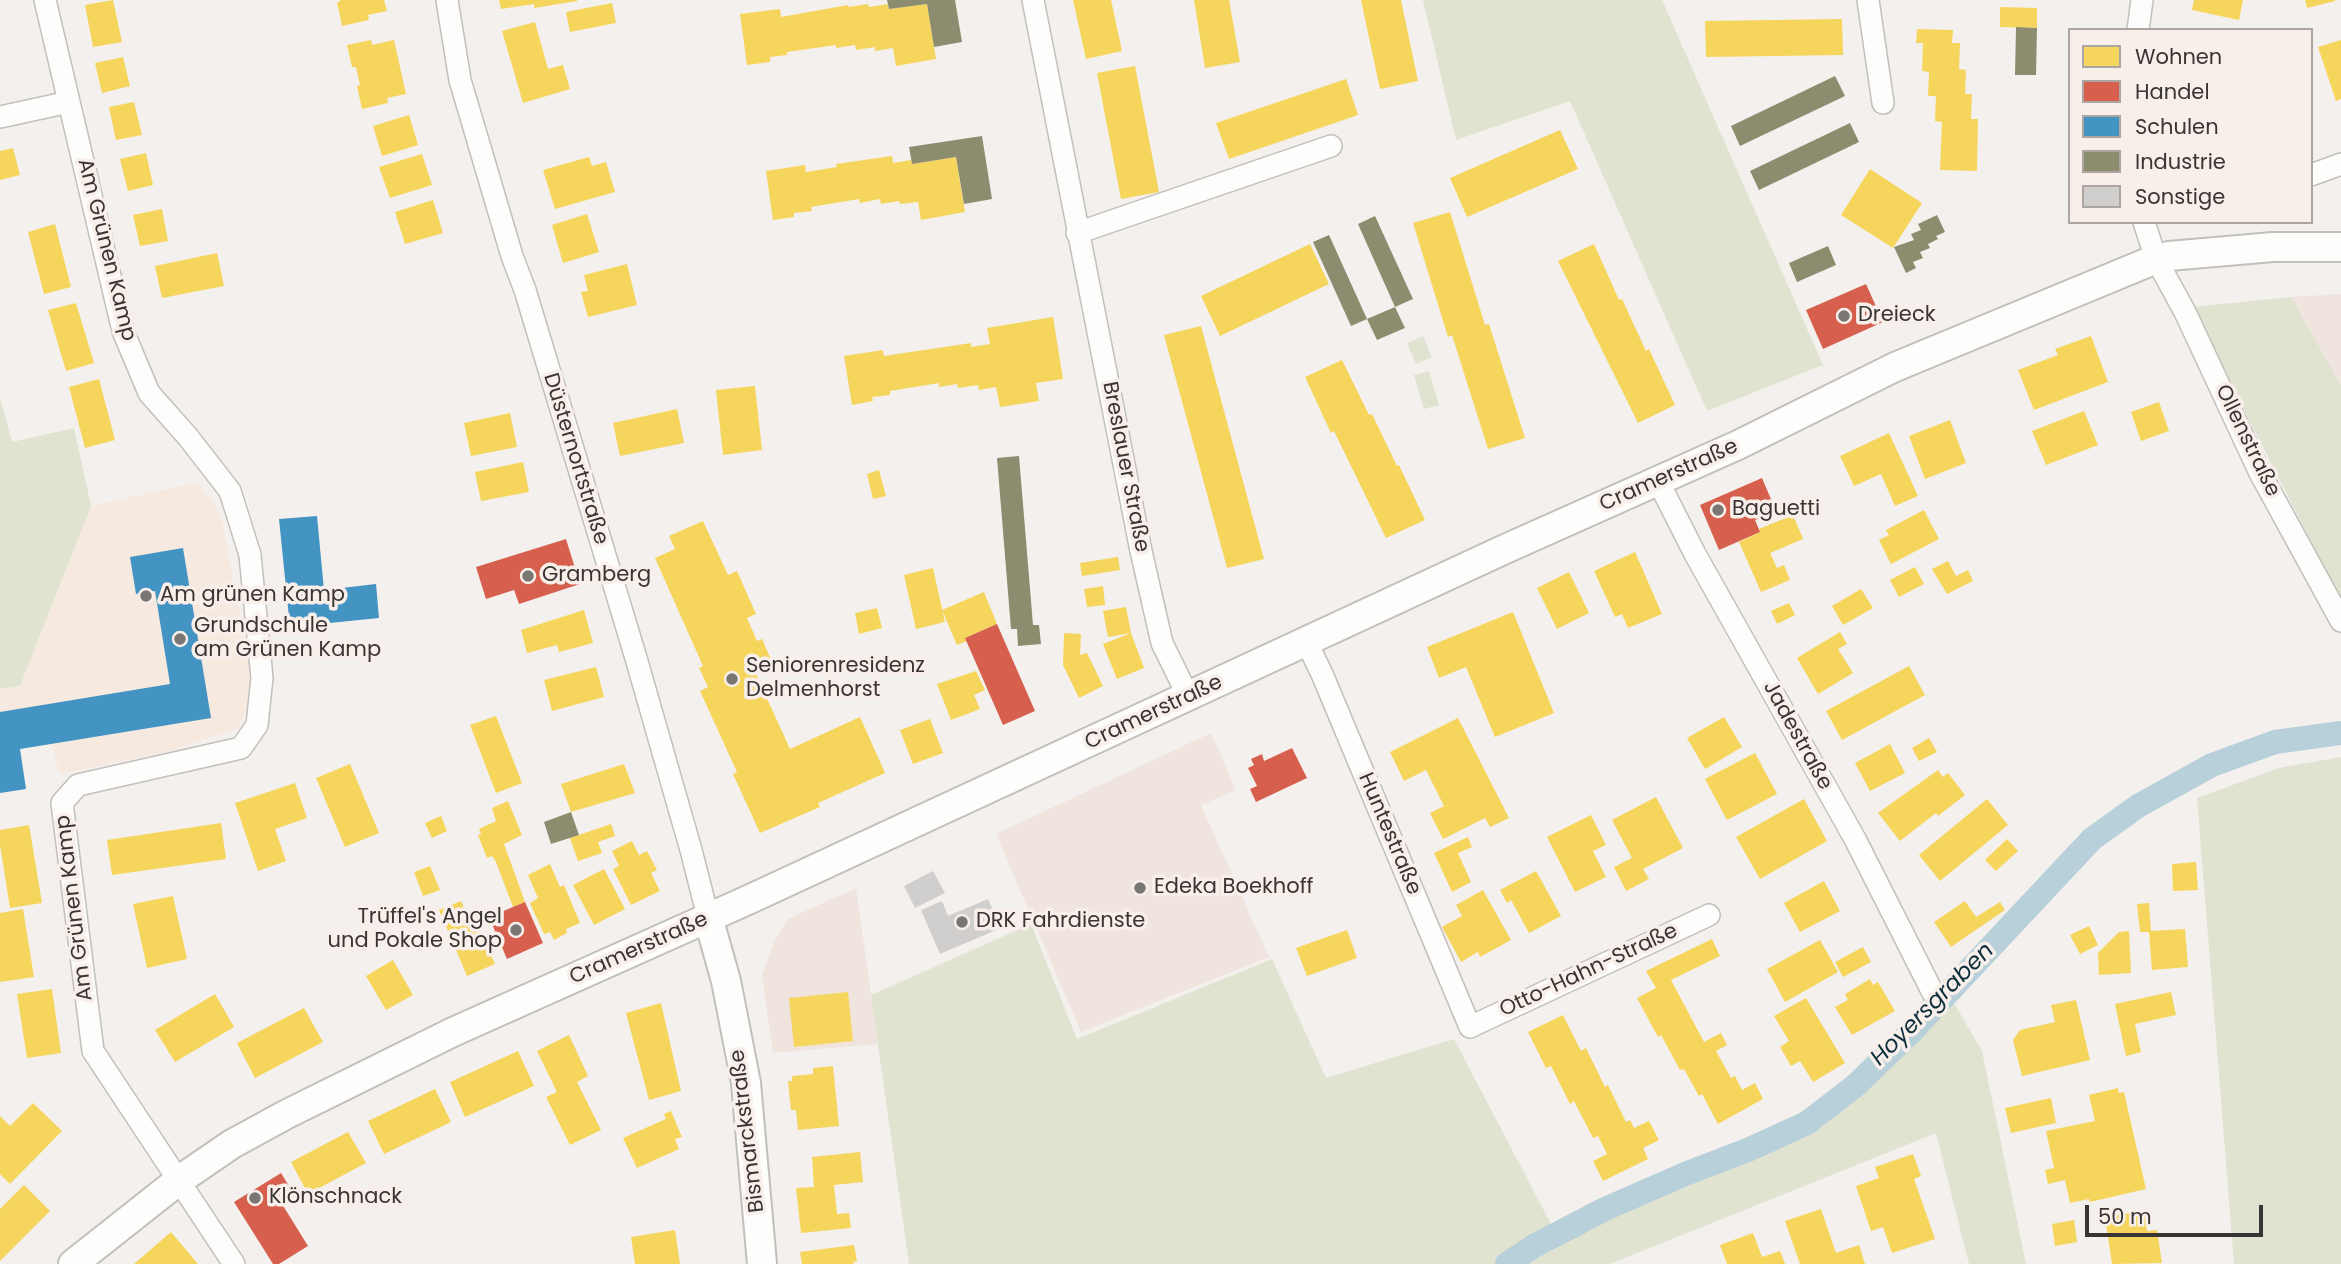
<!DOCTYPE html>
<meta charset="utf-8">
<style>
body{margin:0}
#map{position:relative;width:2341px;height:1264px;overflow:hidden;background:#f4f0ee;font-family:Poppins,sans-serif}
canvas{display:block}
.legend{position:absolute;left:2068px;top:28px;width:245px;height:196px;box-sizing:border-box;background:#f8efea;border:2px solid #aca5a1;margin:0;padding:9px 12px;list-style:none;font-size:21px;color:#393533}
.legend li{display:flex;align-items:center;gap:14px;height:35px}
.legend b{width:35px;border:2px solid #aca5a1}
.scale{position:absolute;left:2085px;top:1205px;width:178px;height:32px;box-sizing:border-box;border:4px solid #393533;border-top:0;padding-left:9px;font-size:21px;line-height:24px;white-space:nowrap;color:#393533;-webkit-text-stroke:5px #f8efea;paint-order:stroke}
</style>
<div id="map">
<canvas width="2341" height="1264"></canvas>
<ul class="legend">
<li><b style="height:19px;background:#f6d55c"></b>Wohnen</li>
<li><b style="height:19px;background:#d6604d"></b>Handel</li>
<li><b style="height:19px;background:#4393c3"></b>Schulen</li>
<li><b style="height:19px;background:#8c8c6e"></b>Industrie</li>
<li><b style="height:19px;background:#d1cece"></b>Sonstige</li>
</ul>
<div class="scale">50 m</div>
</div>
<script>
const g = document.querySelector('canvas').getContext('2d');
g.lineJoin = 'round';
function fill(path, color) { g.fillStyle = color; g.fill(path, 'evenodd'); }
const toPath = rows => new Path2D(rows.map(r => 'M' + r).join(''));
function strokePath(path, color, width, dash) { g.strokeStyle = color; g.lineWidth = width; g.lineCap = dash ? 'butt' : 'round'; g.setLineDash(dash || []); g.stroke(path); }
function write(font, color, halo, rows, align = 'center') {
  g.font = font + ' Poppins,sans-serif'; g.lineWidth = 7; g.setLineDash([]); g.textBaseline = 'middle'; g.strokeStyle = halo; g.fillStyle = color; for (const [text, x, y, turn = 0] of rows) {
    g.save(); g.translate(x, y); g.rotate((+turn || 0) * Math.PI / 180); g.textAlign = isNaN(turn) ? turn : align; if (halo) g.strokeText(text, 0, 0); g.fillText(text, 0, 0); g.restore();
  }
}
fill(toPath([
 [2341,294,2341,385,2291,297],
 [1211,733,1236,790,1201,805,1269,957,1081,1032,996,834],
 [856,888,878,1044,773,1053,762,976,774,941,788,919]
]), '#efe4de');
fill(toPath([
 [199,482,221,515,252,678,247,708,237,729,163,753,60,774,51,744,0,752,0,689,20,686,91,506]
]), '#f6e9e0');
fill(toPath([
 [1423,0,1662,0,1823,365,1707,411,1570,101,1456,140],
 [2291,297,2341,385,2341,601,2192,307],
 [1423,336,1432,357,1416,364,1407,343],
 [1429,371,1439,405,1424,409,1414,375],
 [0,398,12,442,74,428,91,506,20,686,0,689],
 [2341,757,2341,1264,2234,1264,2197,798,2279,768],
 [1031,924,1077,1039,1272,959,1326,1078,1454,1039,1551,1224,1592,1204,1795,1116,1857,1072,1938,983,1957,1008,1982,1051,2026,1264,1969,1264,1936,1133,1610,1264,909,1264,871,995]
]), '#e1e3d1');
fill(toPath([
 [113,0,122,42,93,47,85,5],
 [340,0,384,0,387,11,368,15,369,20,342,26,337,2,340,2],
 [499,0,577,0,577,1,534,8,534,4,501,9],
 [1073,0,1111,0,1122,51,1086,59],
 [1194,0,1229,0,1240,62,1205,68],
 [1361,0,1401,0,1418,81,1380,89],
 [2194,0,2243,0,2239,20,2192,10],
 [2305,0,2335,0,2335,1,2307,8],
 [612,3,616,23,570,32,566,12],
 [868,4,869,7,888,4,889,9,927,4,936,59,896,66,893,48,875,51,875,47,856,50,855,45,836,48,836,45,787,52,787,55,770,57,770,62,747,65,740,14,780,9,781,17,848,5,849,7],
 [2000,7,2037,8,2037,28,2000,27],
 [1842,19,1843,55,1706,57,1705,21],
 [535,22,548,69,563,65,570,89,523,103,502,31],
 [1917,29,1953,30,1952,43,1960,43,1959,69,1966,70,1965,94,1972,94,1971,119,1978,119,1977,171,1940,170,1942,122,1935,121,1936,96,1928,96,1929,72,1922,71,1923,43,1916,43],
 [371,40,372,45,394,40,406,94,387,98,388,103,362,109,357,86,360,85,356,67,352,67,347,45],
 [2341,40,2341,99,2336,101,2318,47],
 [123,57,130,86,102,93,95,63],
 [1135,66,1159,192,1121,199,1097,73],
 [1346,79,1358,115,1229,159,1216,123],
 [134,102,142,135,116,140,109,107],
 [409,115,418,145,382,156,373,126],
 [1560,130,1578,169,1467,217,1450,178],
 [13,148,20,175,0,180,0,151],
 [146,153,153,185,128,191,120,159],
 [422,154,432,185,390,198,379,167],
 [892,156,893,163,911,160,912,164,956,157,965,212,921,220,918,202,900,204,899,201,881,204,880,199,860,203,859,199,811,207,812,211,794,213,794,217,773,220,766,171,805,165,806,172,837,167,836,164],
 [589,157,592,166,606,162,615,192,555,209,543,170],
 [1870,169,1922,203,1893,248,1841,215],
 [433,200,443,233,405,244,395,212],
 [162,209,168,241,140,246,133,215],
 [1450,212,1485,325,1489,324,1525,438,1488,449,1452,335,1448,337,1413,223],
 [587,214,599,252,563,263,552,225],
 [55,224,71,287,44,294,28,232],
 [1310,244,1329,284,1220,336,1201,296],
 [1594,244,1619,300,1622,299,1646,351,1649,349,1675,405,1638,423,1558,261],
 [217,253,224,286,162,298,155,266],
 [627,264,637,305,588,317,581,292,588,291,584,275],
 [76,303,94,363,66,371,48,310],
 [1053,317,1063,379,1036,383,1039,401,1000,407,996,387,979,390,978,385,958,388,957,384,939,387,939,383,890,391,890,395,872,397,873,401,852,405,844,356,883,350,884,356,971,343,971,347,990,344,987,328],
 [1201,326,1264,559,1227,568,1164,335],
 [2091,336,2108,382,2034,410,2018,370,2058,355,2055,349],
 [1342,360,1369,415,1372,414,1397,466,1399,465,1425,520,1386,538,1334,431,1331,433,1305,377],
 [99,379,115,440,85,448,69,387],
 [755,386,762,450,723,455,716,390],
 [2159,402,2169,431,2141,441,2131,412],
 [677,409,684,443,620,456,613,423],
 [2084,411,2098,445,2046,465,2032,431],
 [510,413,517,447,471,456,464,423],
 [1950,420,1966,463,1925,479,1909,436],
 [1889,433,1918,496,1895,506,1881,474,1854,486,1840,456],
 [523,462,529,492,481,501,475,472],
 [879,470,886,496,873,499,867,474],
 [1924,510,1939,539,1891,564,1879,540,1889,535,1886,530],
 [1793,515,1803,539,1770,553,1777,568,1784,565,1790,580,1761,592,1739,542,1760,532,1759,529],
 [703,521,728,575,737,571,756,614,747,618,757,641,762,639,773,664,755,672,790,749,860,717,885,773,818,803,820,807,760,833,733,774,737,772,700,691,708,687,699,668,703,666,655,558,675,549,669,536],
 [1635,552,1662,614,1628,628,1622,614,1615,617,1594,571],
 [1118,557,1120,570,1082,576,1080,563],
 [1948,561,1956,576,1968,570,1973,581,1947,594,1932,569],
 [1915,567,1924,584,1899,597,1890,580],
 [933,568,945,622,916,629,904,575],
 [1569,572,1589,613,1557,629,1537,588],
 [1103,586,1105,605,1087,607,1084,589],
 [1861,589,1873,608,1843,625,1832,606],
 [984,592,997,624,965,638,967,641,957,645,942,610],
 [1789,603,1795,615,1777,624,1771,611],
 [1126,607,1131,633,1108,637,1103,611],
 [877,608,882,628,859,634,855,613],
 [584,610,593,643,559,652,557,645,527,653,521,630],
 [1513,612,1554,713,1495,737,1466,667,1439,678,1427,647],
 [1840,632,1847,644,1838,649,1853,673,1818,694,1797,658],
 [1064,633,1081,634,1080,655,1087,653,1103,686,1079,698,1063,665],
 [1131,633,1144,668,1117,679,1103,644],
 [1909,666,1925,695,1842,740,1826,711],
 [596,667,604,697,552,711,544,680],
 [976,671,985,690,974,695,980,709,951,720,937,684],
 [496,716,522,783,496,793,470,725],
 [1724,717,1742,747,1705,769,1687,738],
 [1458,718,1509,818,1490,827,1485,818,1443,839,1430,813,1444,806,1426,770,1404,781,1390,752],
 [930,719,943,753,913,764,900,730],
 [1929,738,1937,752,1919,761,1912,748],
 [1890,744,1905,773,1870,791,1855,763],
 [1755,753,1777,794,1727,820,1705,779],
 [350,764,379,833,345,847,316,778],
 [624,764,635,793,571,812,561,784],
 [1938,770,1943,777,1948,773,1965,795,1938,816,1936,813,1900,841,1878,813],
 [295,783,307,818,275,829,286,861,258,871,235,803],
 [1656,797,1683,848,1643,869,1649,879,1626,891,1614,867,1632,858,1612,820],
 [1804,799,1827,841,1760,879,1736,837],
 [1987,799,2008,825,1940,881,1919,855],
 [508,801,522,835,504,844,525,902,513,907,496,862,492,856,487,858,478,835,481,834,479,829,496,821,492,808],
 [1591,815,1606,845,1593,851,1606,877,1575,892,1547,837],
 [441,816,447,831,432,838,425,823],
 [221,823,226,859,112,875,107,840],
 [611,824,615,836,598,842,602,853,578,861,570,838],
 [29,825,42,903,10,908,0,845,0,830],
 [1468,837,1472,847,1458,853,1471,882,1452,892,1434,853],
 [2007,839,2018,851,1996,871,1985,860],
 [632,841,639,855,647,851,657,870,651,873,660,891,631,905,613,869,619,866,612,851],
 [2196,862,2198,890,2173,891,2172,864],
 [550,864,560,887,564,885,580,923,566,929,567,933,554,940,550,932,544,934,530,903,538,898,528,875],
 [430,866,440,890,423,896,414,872],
 [604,869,625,909,594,925,573,885],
 [1536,871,1561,916,1529,933,1511,900,1507,903,1500,890],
 [1824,881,1840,911,1800,932,1784,903],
 [1483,890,1511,940,1480,957,1478,952,1461,962,1442,927,1462,916,1456,905],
 [173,896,187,959,147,968,133,904],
 [461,901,474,931,479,929,495,964,467,976,439,910],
 [1965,901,1976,917,2000,902,2005,910,1951,947,1934,922],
 [2149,903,2151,931,2185,929,2188,967,2152,970,2149,932,2140,932,2137,904],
 [23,909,34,977,0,982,0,913],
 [2089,926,2098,945,2080,954,2070,935],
 [1347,930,1357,958,1307,976,1296,948],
 [2129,931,2131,973,2099,975,2098,953,2119,932],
 [1712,939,1720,956,1671,980,1704,1042,1721,1033,1727,1045,1716,1051,1731,1078,1735,1076,1742,1090,1755,1083,1763,1099,1718,1124,1702,1094,1699,1096,1684,1069,1680,1070,1661,1035,1658,1037,1637,998,1656,988,1646,971],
 [1820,940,1838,972,1785,1002,1767,969],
 [1863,947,1871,962,1843,977,1835,962],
 [393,960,413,995,386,1010,366,976],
 [1870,979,1873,985,1878,982,1895,1011,1852,1035,1835,1007,1848,1000,1845,994],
 [52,989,61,1053,27,1058,17,994],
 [848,992,853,1041,794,1047,789,998],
 [2171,992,2176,1015,2135,1024,2141,1052,2126,1056,2115,1004],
 [215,994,234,1027,175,1062,155,1030],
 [1806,998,1845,1063,1813,1082,1800,1061,1791,1066,1780,1047,1789,1041,1774,1016],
 [2076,1000,2090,1060,2022,1076,2013,1040,2020,1030,2055,1022,2051,1005],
 [661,1003,681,1091,649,1100,626,1013],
 [304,1008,323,1042,255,1078,237,1043],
 [1563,1015,1581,1051,1586,1048,1605,1087,1608,1085,1626,1122,1630,1120,1634,1128,1649,1121,1659,1140,1643,1148,1648,1159,1603,1181,1593,1161,1607,1154,1598,1136,1593,1138,1574,1101,1570,1104,1551,1066,1546,1068,1528,1032],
 [569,1035,588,1076,577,1082,601,1130,570,1145,546,1097,557,1092,537,1051],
 [518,1051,534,1086,465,1117,450,1082],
 [833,1066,839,1126,798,1130,796,1110,791,1110,788,1081,792,1081,792,1076,813,1074,813,1068],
 [2118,1088,2119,1093,2124,1092,2146,1189,2090,1202,2089,1199,2070,1203,2065,1180,2048,1184,2045,1170,2054,1168,2046,1131,2095,1121,2089,1095],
 [435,1089,451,1122,384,1154,368,1121],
 [2051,1098,2056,1123,2011,1133,2005,1108],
 [33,1103,62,1131,10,1184,0,1174,0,1116,10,1126],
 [671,1111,682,1137,675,1139,679,1149,637,1168,623,1138,666,1119,664,1114],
 [348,1132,366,1163,308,1194,291,1162],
 [860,1152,863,1182,834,1185,837,1214,849,1213,851,1228,801,1233,796,1188,814,1187,812,1157],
 [1913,1154,1921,1176,1914,1179,1935,1239,1892,1253,1883,1227,1871,1231,1856,1186,1879,1178,1875,1167],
 [24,1185,50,1211,0,1261,0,1209],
 [1821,1209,1836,1253,1859,1245,1865,1264,1800,1264,1785,1221],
 [2144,1211,2147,1231,2157,1230,2162,1263,2112,1264,2105,1217],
 [2074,1220,2077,1242,2055,1246,2052,1224],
 [675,1230,680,1264,635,1264,631,1237],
 [171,1232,198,1264,134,1264],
 [1753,1233,1762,1257,1780,1251,1785,1264,1727,1264,1720,1245],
 [854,1245,857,1261,853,1262,854,1264,802,1264,800,1252]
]), '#f6d55c');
fill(toPath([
 [1866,284,1883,322,1823,349,1806,310],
 [1762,478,1776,511,1755,520,1760,532,1719,550,1700,505],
 [566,539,580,584,519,604,514,590,486,599,476,567],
 [997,624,1035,711,1003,725,965,638],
 [1292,748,1307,778,1256,802,1250,789,1257,786,1248,768,1254,765,1251,759,1262,754,1264,761],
 [525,902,543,943,507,959,489,917],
 [281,1173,295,1196,282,1204,308,1246,279,1264,273,1264,234,1202]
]), '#d6604d');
fill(toPath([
 [317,516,324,590,376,584,379,618,290,627,279,519],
 [183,548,211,718,20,749,26,789,0,793,0,712,170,684,155,591,136,594,130,557]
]), '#4393c3');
fill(toPath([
 [887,0,955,0,962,42,934,47,927,4,889,9],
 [2016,27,2037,28,2036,75,2015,75],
 [1835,76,1845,96,1740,146,1731,126],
 [1850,123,1859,142,1759,190,1750,171],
 [982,136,992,199,964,204,956,157,912,164,909,147],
 [1937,215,1945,232,1936,236,1938,239,1928,244,1930,248,1920,252,1923,258,1913,262,1916,268,1906,273,1894,247,1914,240,1911,234,1921,230,1918,224],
 [1375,216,1413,299,1395,307,1405,328,1377,340,1367,319,1395,307,1358,224],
 [1329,235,1367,319,1351,326,1313,242],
 [1828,246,1836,265,1797,282,1789,263],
 [1019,456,1033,625,1039,625,1041,644,1018,646,1017,629,1011,629,997,458],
 [571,812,579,835,551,844,544,822]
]), '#8c8c6e');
strokePath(toPath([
 [1507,1264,1534,1246,1605,1209,1685,1174,1750,1149,1807,1123,1856,1085,1912,1031,2092,839,2138,806,2212,765,2275,742,2341,733]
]), '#b8d0da', 24);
fill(toPath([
 [933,871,945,893,915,908,904,886],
 [988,899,1001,928,940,954,921,910,942,901,948,916]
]), '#d1cece');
const minor = toPath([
 [45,0,123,331,149,393,188,437,230,491,250,555,262,678,257,725,241,748,78,785,62,803,93,1051,234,1264],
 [447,0,460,80,512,256,525,290,636,658,691,850,708,917],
 [1033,0,1141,551,1162,643,1188,696],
 [1868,0,1883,103],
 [2138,30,2142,0],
 [0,117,69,102],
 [2311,175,2341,164],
 [2144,222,2156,259,2185,312,2260,473,2341,621],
 [1077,233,1331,146],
 [1658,481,1695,554,1855,839,1933,993],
 [1306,641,1322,674,1470,1027,1709,915]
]);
const secondary = toPath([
 [708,917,726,981,746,1083,762,1264],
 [73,1264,178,1181,232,1144,287,1114,453,1032,748,900,1503,550,1738,445,1895,367,2156,259,2169,256,2273,247,2341,247]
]);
strokePath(minor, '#c2bfbd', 24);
strokePath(secondary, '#c2bfbd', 32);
strokePath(minor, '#fdfdfc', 21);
strokePath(secondary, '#fdfdfc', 28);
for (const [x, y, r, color] of [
 [1844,316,7,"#7a7674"],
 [1718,510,7,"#7a7674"],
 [528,576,7,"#7a7674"],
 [146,596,7,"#7a7674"],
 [180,639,7,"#7a7674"],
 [732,679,7,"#7a7674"],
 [1140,888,7,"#7a7674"],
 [962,922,7,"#7a7674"],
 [516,930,7,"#7a7674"],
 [255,1198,7,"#7a7674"]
]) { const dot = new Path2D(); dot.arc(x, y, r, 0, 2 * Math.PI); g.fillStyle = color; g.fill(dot); strokePath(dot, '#f8efea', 2.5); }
write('21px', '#393533', '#f8efea', [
 ["Am Grünen Kamp",106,250,76],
 ["Ollenstraße",2247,441,64],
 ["Düsternortstraße",575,459,73],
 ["Breslauer Straße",1125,467,79],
 ["Cramerstraße",1669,476,-24],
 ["Cramerstraße",1154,713,-25],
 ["Jadestraße",1797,736,61],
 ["Huntestraße",1389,834,67],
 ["Am Grünen Kamp",75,908,-97],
 ["Cramerstraße",639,949,-24],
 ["Otto-Hahn-Straße",1589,971,-25],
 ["Bismarckstraße",748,1131,-97]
]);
write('21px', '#393533', '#f8efea', [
 ["Dreieck",1858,316],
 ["Baguetti",1732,510],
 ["Gramberg",542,576],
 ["Am grünen Kamp",160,596],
 ["Grundschule",194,627],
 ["am Grünen Kamp",194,651],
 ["Seniorenresidenz",746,667],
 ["Delmenhorst",746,691],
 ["Edeka Boekhoff",1154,888],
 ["Trüffel's Angel",502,918,"right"],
 ["und Pokale Shop",502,942,"right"],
 ["DRK Fahrdienste",976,922],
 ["Klönschnack",269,1198]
], 'left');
write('italic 23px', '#0d2e3c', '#f8efea', [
 ["Hoyersgraben",1933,1005,-45]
]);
</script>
